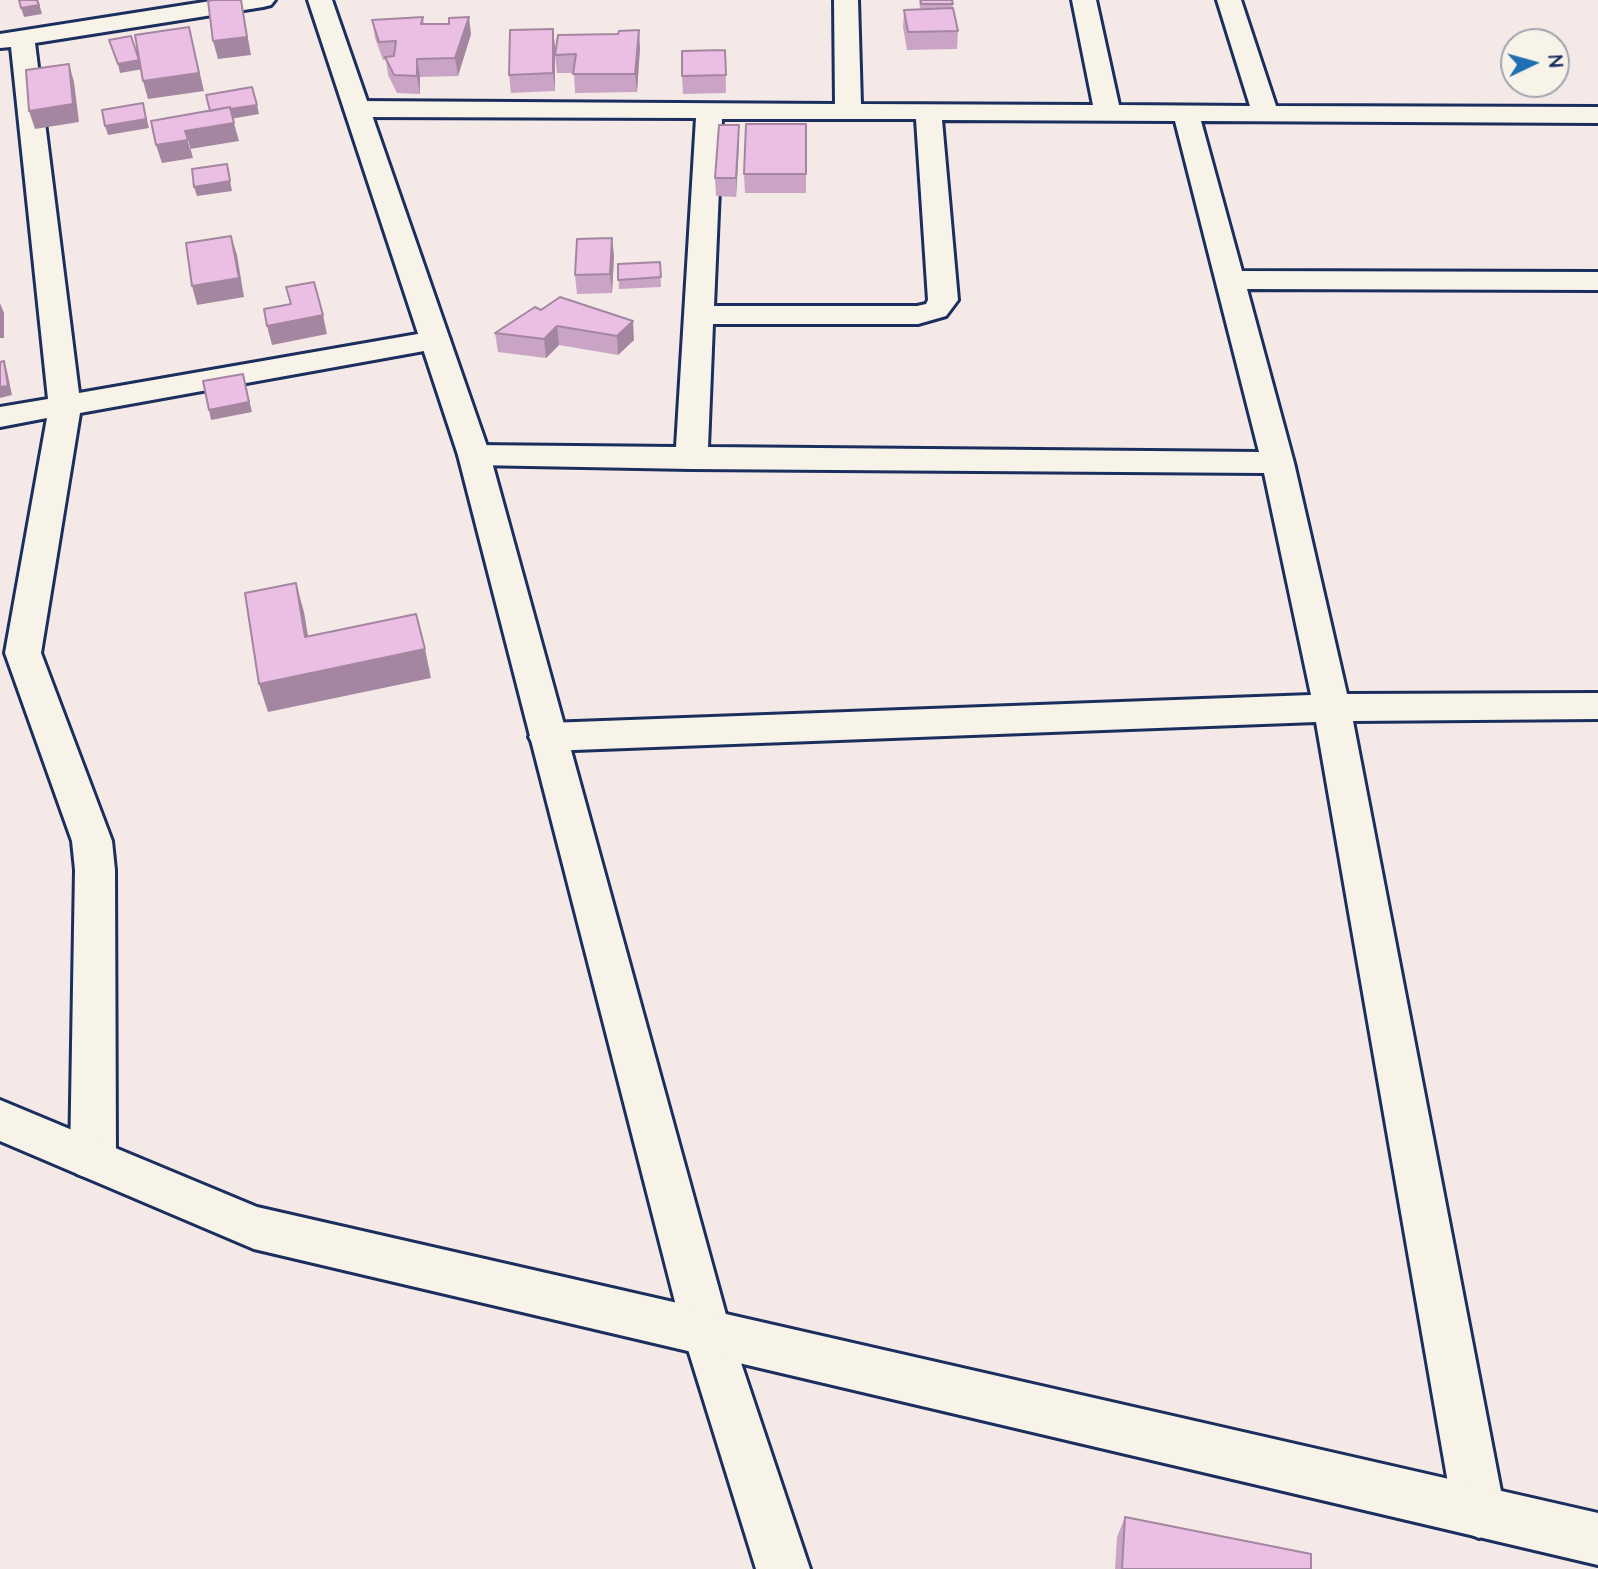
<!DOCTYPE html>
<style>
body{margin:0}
#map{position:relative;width:1598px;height:1569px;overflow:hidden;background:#f5e9e7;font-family:"Architects Daughter",sans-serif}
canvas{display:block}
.north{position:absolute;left:1500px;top:28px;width:70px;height:70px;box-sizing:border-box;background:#f7f3e8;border:2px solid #9fa5b1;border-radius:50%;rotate:85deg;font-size:19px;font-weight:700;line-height:28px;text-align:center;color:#1b2f5e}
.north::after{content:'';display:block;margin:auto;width:24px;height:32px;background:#1f6fb2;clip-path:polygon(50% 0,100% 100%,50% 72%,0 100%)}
</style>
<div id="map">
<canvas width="1598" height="1569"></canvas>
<div class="north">N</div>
</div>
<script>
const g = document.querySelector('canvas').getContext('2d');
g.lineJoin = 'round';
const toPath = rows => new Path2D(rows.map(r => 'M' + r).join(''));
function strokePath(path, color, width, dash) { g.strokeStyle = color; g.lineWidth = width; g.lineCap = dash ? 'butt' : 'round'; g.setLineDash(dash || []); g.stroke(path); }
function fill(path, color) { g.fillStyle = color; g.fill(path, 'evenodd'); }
const minor = toPath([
 [217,0,275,0,271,5,263,7,35,43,79,393,435,331,446,334,450,340,446,346,435,349,80,413,41,653,112,841,115,870,116,1160,109,1174,93,1180,77,1174,70,1160,75,870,72,841,5,653,47,418,0,427,0,407,48,399,11,47,0,48,0,34,217,0],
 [834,0,858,0,861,104,1093,105,1072,0,1096,0,1119,105,1250,106,1217,0,1241,0,1276,106,1598,107,1598,123,1201,121,1242,271,1598,272,1598,290,1247,289,1294,463,1347,694,1598,693,1598,719,1353,721,1505,1512,1497,1530,1479,1538,1461,1530,1453,1512,1316,722,548,751,535,747,529,737,535,727,548,723,1311,695,1264,473,691,469,474,465,463,462,458,455,463,448,474,445,676,447,696,118,357,117,348,115,344,109,348,103,357,101,835,104,834,0],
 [722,119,916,119,928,300,926,304,917,306,714,306,722,119],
 [942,120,1175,121,1259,452,708,447,713,324,918,324,946,316,958,300,942,120],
 [707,1310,724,1317,731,1333,810,1569,756,1569,683,1333,690,1317,707,1310]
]);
const tertiary = toPath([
 [308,0,332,0,490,455,731,1333,724,1349,707,1356,690,1349,683,1333,458,455,308,0]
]);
const secondary = toPath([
 [0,1100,257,1207,1598,1513,1598,1565,254,1249,0,1141,0,1100]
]);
strokePath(minor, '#1b2f5e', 6);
strokePath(tertiary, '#1b2f5e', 6);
strokePath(secondary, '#1b2f5e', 6);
fill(minor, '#f7f3e8');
fill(tertiary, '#f7f3e8');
fill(secondary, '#f7f3e8');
fill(toPath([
 [919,0,952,0,953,8,958,31,957,49,907,50,903,27,904,10,920,9],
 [423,17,424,24,471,34,458,76,420,77,420,94,397,93,388,75,386,60,383,60,375,38,372,20],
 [553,29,555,47,555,91,511,93,509,75],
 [640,48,637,92,575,93,574,73,557,73,555,55],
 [725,50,726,93,683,94,682,76],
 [806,124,806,193,745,193,744,174],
 [739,143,736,197,716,196,715,178],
 [612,238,614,256,612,293,577,294,575,275],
 [660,262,661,287,619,289,618,264],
 [541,310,634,340,618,355,559,345,546,358,498,352,495,333],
 [1125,1517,1311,1569,1115,1569,1117,1537]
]), '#caa4c4');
fill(toPath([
 [38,0,42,14,24,17,21,8],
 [241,0,251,55,218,59,213,41],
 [469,17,471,34,458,76,455,58],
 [189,27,204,91,148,99,143,81],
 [553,29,555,47,555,91,553,73],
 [639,30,640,48,637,92,635,74],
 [417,59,420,77,420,94,417,76],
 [140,60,143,69,120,73,118,64],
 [69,64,74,82,79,122,35,129,29,111],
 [143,103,149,128,108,135,105,126],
 [257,105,259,114,213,122,211,113],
 [234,123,239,141,190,149,185,131],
 [739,125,739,143,736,197,736,178],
 [188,140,193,158,162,163,156,145],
 [227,164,232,191,197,196,194,187],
 [231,236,237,255,244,297,197,305,192,286],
 [612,238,614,256,612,293,610,274],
 [0,303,4,313,4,338,0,338],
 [323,315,327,334,272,345,267,326],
 [633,321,634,340,618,355,617,336],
 [557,326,559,345,546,358,544,339],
 [4,361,7,371,12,395,0,398,0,387],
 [243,374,252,412,211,420,209,410],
 [296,583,304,612,313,665,305,637],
 [425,649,431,678,268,712,259,684]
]), '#a486a0');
const building = toPath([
 [19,0,37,0,39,5,21,8,19,0],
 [213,0,241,0,247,37,213,41,208,1,213,0],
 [921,0,952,0,953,4,921,4,921,0],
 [953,8,958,31,908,32,904,10,953,8],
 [423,17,421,24,449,24,449,18,469,17,455,58,417,59,417,76,394,75,385,57,394,56,396,41,379,42,372,20,423,17],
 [189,27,199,73,143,81,135,35,189,27],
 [553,29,553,73,509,75,510,30,553,29],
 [639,30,635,74,573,74,576,54,555,55,558,35,618,34,619,31,639,30],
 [131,36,139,60,118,64,109,40,131,36],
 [725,50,726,75,682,76,682,51,725,50],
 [69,64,73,104,29,111,26,70,69,64],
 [252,87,257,105,230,109,230,107,210,111,206,95,252,87],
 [143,103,146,119,105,126,102,110,143,103],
 [230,107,234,123,185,131,188,140,156,145,151,121,230,107],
 [746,124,806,124,806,174,744,174,746,124],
 [719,125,739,125,736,178,715,178,719,125],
 [227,164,230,181,194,187,192,169,227,164],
 [231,236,239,278,192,286,186,243,231,236],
 [612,238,610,274,575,275,577,239,612,238],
 [660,262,661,277,618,280,618,264,660,262],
 [314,282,323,315,267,326,264,309,291,304,286,287,314,282],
 [560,297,633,321,617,336,557,326,544,339,495,333,535,307,541,310,560,297],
 [4,361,8,386,0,387,0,362,4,361],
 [243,374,249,402,209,410,203,381,243,374],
 [296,583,305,637,416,614,425,649,259,684,245,593,296,583],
 [1125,1517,1311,1554,1311,1569,1122,1569,1125,1517]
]);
fill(building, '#ebbfe4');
strokePath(building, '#a486a0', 2);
</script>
